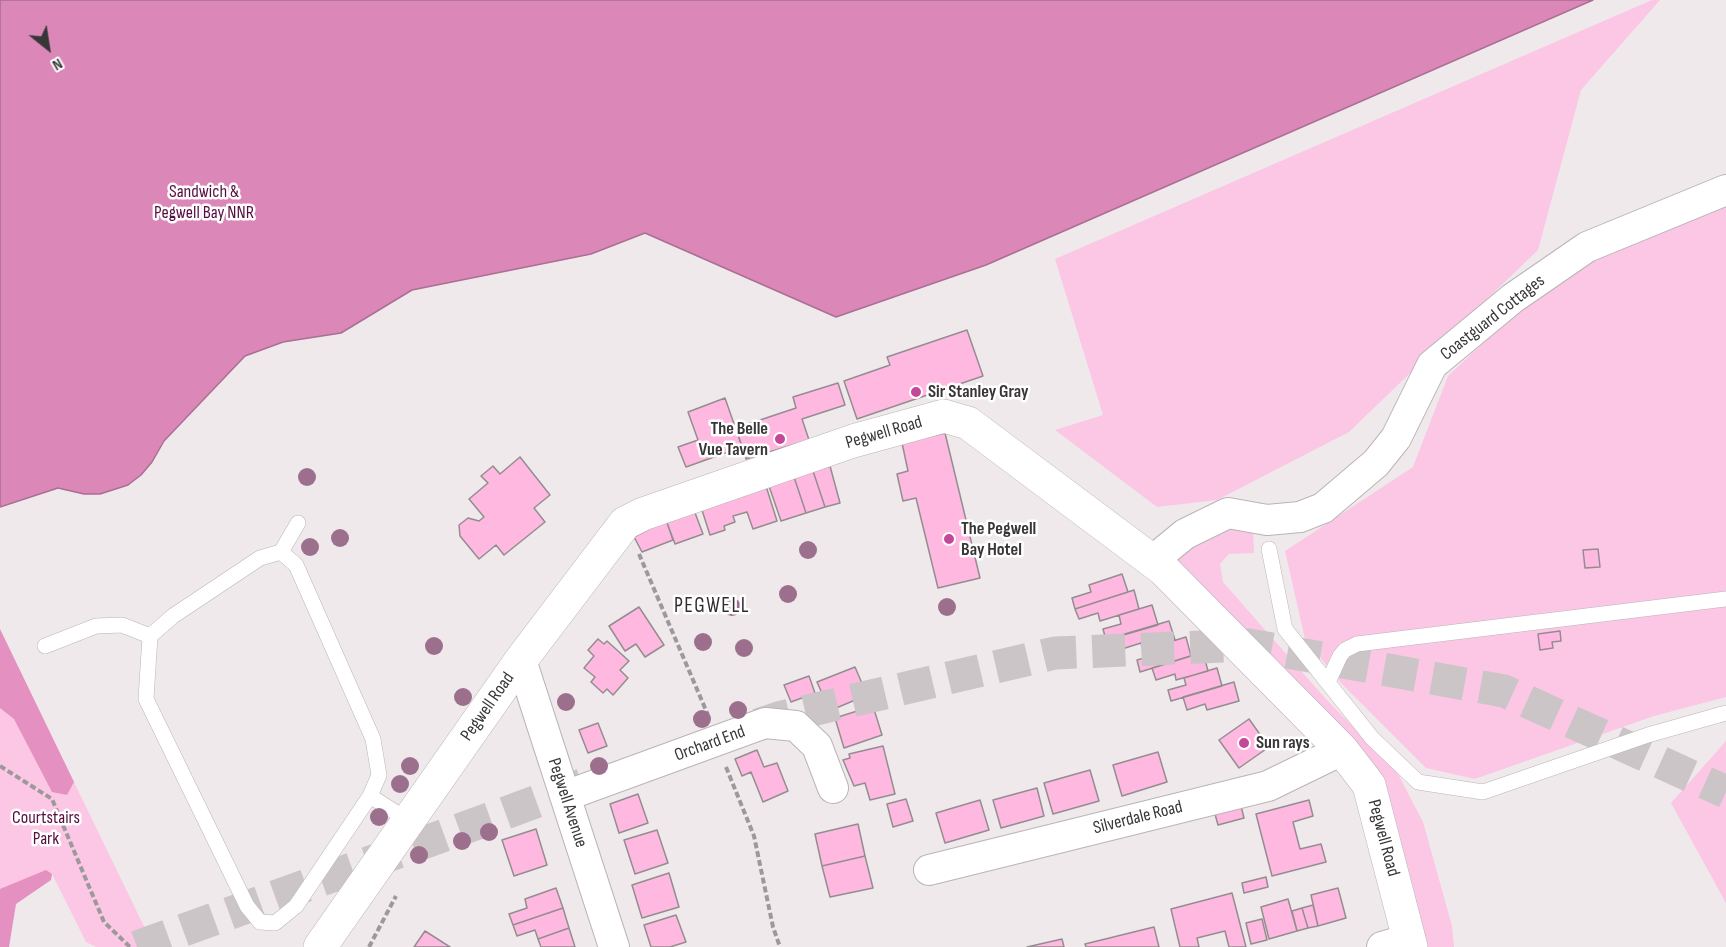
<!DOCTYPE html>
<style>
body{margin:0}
#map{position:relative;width:1726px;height:947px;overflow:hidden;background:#efe9ec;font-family:"Sofia Sans Condensed",sans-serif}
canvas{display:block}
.north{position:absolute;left:18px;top:18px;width:60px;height:60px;-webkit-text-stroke:4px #fff;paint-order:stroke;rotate:150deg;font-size:16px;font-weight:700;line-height:24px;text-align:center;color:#393638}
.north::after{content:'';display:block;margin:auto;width:21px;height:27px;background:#393638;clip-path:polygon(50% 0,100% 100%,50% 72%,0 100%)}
</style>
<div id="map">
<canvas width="1726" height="947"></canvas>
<div class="north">N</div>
</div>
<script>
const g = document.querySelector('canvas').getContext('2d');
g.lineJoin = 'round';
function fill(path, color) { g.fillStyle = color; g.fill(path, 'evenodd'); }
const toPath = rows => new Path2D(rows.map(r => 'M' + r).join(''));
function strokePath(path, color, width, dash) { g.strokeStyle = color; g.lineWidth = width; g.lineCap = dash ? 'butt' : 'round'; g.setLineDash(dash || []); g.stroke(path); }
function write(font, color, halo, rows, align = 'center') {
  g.font = font + ' "Sofia Sans Condensed",sans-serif'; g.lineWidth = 5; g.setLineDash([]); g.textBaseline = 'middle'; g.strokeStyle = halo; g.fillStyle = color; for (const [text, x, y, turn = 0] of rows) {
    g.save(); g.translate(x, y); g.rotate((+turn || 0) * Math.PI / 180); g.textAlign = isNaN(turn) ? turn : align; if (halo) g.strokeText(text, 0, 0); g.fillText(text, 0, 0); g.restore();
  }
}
fill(toPath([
 [1652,0,1660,0,1581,90,1538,250,1349,432,1217,500,1157,507,1055,430,1103,415,1055,259],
 [1726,203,1726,697,1654,716,1475,779,1426,768,1341,683,1305,639,1285,551,1413,467,1448,376,1511,317,1617,245],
 [1219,527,1253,528,1254,553,1229,554,1220,564,1223,582,1324,697,1397,772,1423,822,1452,926,1454,947,1415,947,1379,797,1171,564,1184,541],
 [13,657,74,782,154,947,96,947,86,942,52,874,0,903,0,663],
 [1726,741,1726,903,1671,803]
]), '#fbc7e4');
fill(toPath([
 [0,629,74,782,67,795,52,792,14,719,0,708],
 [46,870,52,874,51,880,16,904,9,947,0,947,0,889]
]), '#e490c1');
const water = toPath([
 [0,0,1593,0,986,265,836,317,645,233,591,254,412,290,341,333,283,342,245,356,164,441,152,462,141,475,128,485,100,494,84,494,58,488,0,507,0,0]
]);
fill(water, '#db87b8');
strokePath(water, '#aa6f92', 1.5);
const building = toPath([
 [967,330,983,376,857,419,844,381,890,365,887,357,967,330],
 [838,383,845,405,802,419,809,440,746,459,736,428,796,408,793,397,838,383],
 [725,398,742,447,686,467,678,447,698,440,688,412,725,398],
 [945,433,980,578,938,588,916,498,903,501,897,474,908,471,902,443,945,433],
 [520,457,550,495,534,508,545,522,504,555,496,545,479,559,460,536,459,525,468,518,479,521,484,517,469,499,488,483,481,476,493,466,500,474,520,457],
 [830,466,840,503,825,507,813,471,830,466],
 [813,471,825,507,806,513,794,477,813,471],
 [794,477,806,513,781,521,769,486,794,477],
 [766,486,777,521,753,529,747,512,733,516,735,522,724,526,725,530,710,535,701,507,766,486],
 [694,510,703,534,675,544,666,520,694,510],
 [666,520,673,540,642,552,634,537,666,520],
 [1598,549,1600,567,1585,568,1583,550,1598,549],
 [1122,574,1128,592,1075,609,1072,598,1091,592,1089,585,1122,574],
 [1134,590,1139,609,1100,621,1098,613,1079,619,1075,609,1134,590],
 [1152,605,1158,625,1106,640,1103,629,1121,624,1119,615,1152,605],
 [639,607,664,645,645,657,636,644,625,651,609,626,639,607],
 [1169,621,1175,640,1143,650,1141,643,1122,649,1118,636,1169,621],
 [1560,631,1561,641,1552,642,1553,648,1540,650,1538,634,1560,631],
 [1186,637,1191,656,1140,672,1137,660,1155,655,1153,647,1186,637],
 [598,639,604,644,607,641,629,661,620,670,628,678,613,695,607,689,603,693,591,682,595,677,584,668,594,656,588,650,598,639],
 [1203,652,1208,671,1176,680,1175,674,1156,680,1152,668,1203,652],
 [855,667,867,695,822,714,818,705,826,702,817,682,855,667],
 [1217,668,1222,686,1171,701,1168,690,1186,685,1184,678,1217,668],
 [809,676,815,693,791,702,784,685,809,676],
 [1234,682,1239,701,1207,710,1205,704,1187,710,1183,697,1234,682],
 [873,706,882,735,844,748,835,718,873,706],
 [1249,719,1269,747,1239,768,1219,740,1249,719],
 [598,723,607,746,588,753,579,730,598,723],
 [883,746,895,794,870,800,865,783,854,786,843,760,850,758,849,754,883,746],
 [757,750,764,767,777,763,788,791,763,802,751,772,742,776,735,759,757,750],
 [1158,752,1167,782,1122,796,1113,765,1158,752],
 [1090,770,1099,801,1053,814,1044,783,1090,770],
 [1037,788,1044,816,1001,828,993,800,1037,788],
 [638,794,648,823,619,833,610,804,638,794],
 [906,799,913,821,893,827,887,804,906,799],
 [980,800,989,830,945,843,936,813,980,800],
 [1309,800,1313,816,1293,822,1300,849,1321,844,1326,862,1272,876,1256,814,1309,800],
 [1241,806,1244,818,1218,825,1215,814,1241,806],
 [858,824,865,856,822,866,815,834,858,824],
 [536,829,547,865,514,876,502,840,536,829],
 [657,830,668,863,635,874,624,840,657,830],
 [865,856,873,888,830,897,822,866,865,856],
 [669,873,679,907,642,918,632,885,669,873],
 [1266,877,1268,887,1244,893,1242,883,1266,877],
 [556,888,563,908,513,925,509,914,527,908,525,899,556,888],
 [1338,888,1346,918,1318,926,1311,895,1338,888],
 [1232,893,1246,947,1229,947,1225,931,1197,938,1199,947,1180,947,1171,909,1232,893],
 [1288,899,1297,931,1269,939,1261,907,1288,899],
 [1313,905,1318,926,1308,928,1302,908,1313,905],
 [563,908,569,928,538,939,535,930,517,936,513,925,563,908],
 [1302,908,1308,928,1297,931,1292,911,1302,908],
 [676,915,686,942,670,947,651,947,644,925,676,915],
 [1262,919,1267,940,1251,944,1246,923,1262,919],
 [1154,927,1159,947,1086,947,1085,944,1154,927],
 [569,928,575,947,541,947,538,939,569,928],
 [425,931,450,947,414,947,425,931],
 [1062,939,1064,947,1027,947,1062,939]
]);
fill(building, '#ffb9e1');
strokePath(building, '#938d90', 1.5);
strokePath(toPath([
 [758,725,782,717,1055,653,1249,645,1504,691,1726,792],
 [137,947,593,781]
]), '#cbc5c8', 33, [33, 16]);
const service = toPath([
 [1269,549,1285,629,1372,738,1418,782,1483,792,1648,735,1726,713],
 [281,552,296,565,373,739,379,775,370,796,296,906,275,923,260,922,247,906,146,699,150,636,173,616,260,558,281,552],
 [281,552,298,523],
 [45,646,96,626,122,625,150,636],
 [1328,682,1340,656,1345,650,1357,644,1726,599],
 [370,796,409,821]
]);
const minor = toPath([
 [1152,561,1185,534,1228,513,1267,520,1300,517,1323,508,1376,463,1396,438,1432,365,1513,298,1587,247,1726,190],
 [521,660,614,947],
 [565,796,765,723,796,726,817,746,833,788],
 [929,870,1268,786,1342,750],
 [1382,947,1410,939]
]);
const tertiary = toPath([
 [320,947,521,660,625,523,643,514,853,441,944,416,968,423,1163,569,1342,750,1369,785,1411,947]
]);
strokePath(service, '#bab4b7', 16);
strokePath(minor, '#bab4b7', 32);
strokePath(tertiary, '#bab4b7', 34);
strokePath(toPath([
 [639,554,708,715],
 [0,766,52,799,104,922,130,947],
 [726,767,754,836,773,927,780,947],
 [369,947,396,896]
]), '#9d999b', 4, [6, 3]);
strokePath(service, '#fff', 15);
strokePath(minor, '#fff', 30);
strokePath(tertiary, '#fff', 33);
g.fillStyle = '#9c708d';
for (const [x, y] of [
 [307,477],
 [340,538],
 [310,547],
 [808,550],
 [788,594],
 [732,607],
 [947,607],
 [703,642],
 [434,646],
 [744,648],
 [463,697],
 [566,702],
 [738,710],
 [702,719],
 [410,766],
 [599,766],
 [400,784],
 [379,817],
 [489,832],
 [462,841],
 [419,855]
]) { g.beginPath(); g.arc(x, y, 9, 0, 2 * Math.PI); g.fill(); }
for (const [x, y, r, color] of [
 [916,392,6,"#c44898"],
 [780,439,6,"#c44898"],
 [949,539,6,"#c44898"],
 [1244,743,6,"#c44898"]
]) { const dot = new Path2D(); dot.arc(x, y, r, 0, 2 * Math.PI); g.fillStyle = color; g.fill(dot); strokePath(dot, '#fff', 2); }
write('18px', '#580d40', '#fff', [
 ["Sandwich &",204,192],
 ["Pegwell Bay NNR",204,213],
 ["Courtstairs",46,818],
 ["Park",46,839]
]);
write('18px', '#393638', '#fff', [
 ["Coastguard Cottages",1493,318,-38],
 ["Pegwell Road",884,433,-16],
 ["Pegwell Road",488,707,-55],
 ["Orchard End",710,744,-20],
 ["Pegwell Avenue",567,803,72],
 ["Silverdale Road",1138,818,-14],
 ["Pegwell Road",1383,838,75]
]);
write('bold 18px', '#393638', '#fff', [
 ["Sir Stanley Gray",928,392],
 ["The Belle",768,429,"right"],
 ["Vue Tavern",768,450,"right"],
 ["The Pegwell",961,529],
 ["Bay Hotel",961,550],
 ["Sun rays",1256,743]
], 'left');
g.letterSpacing = '1.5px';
write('21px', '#312c2f', '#fff', [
 ["PEGWELL",712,607]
]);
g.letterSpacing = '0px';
</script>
